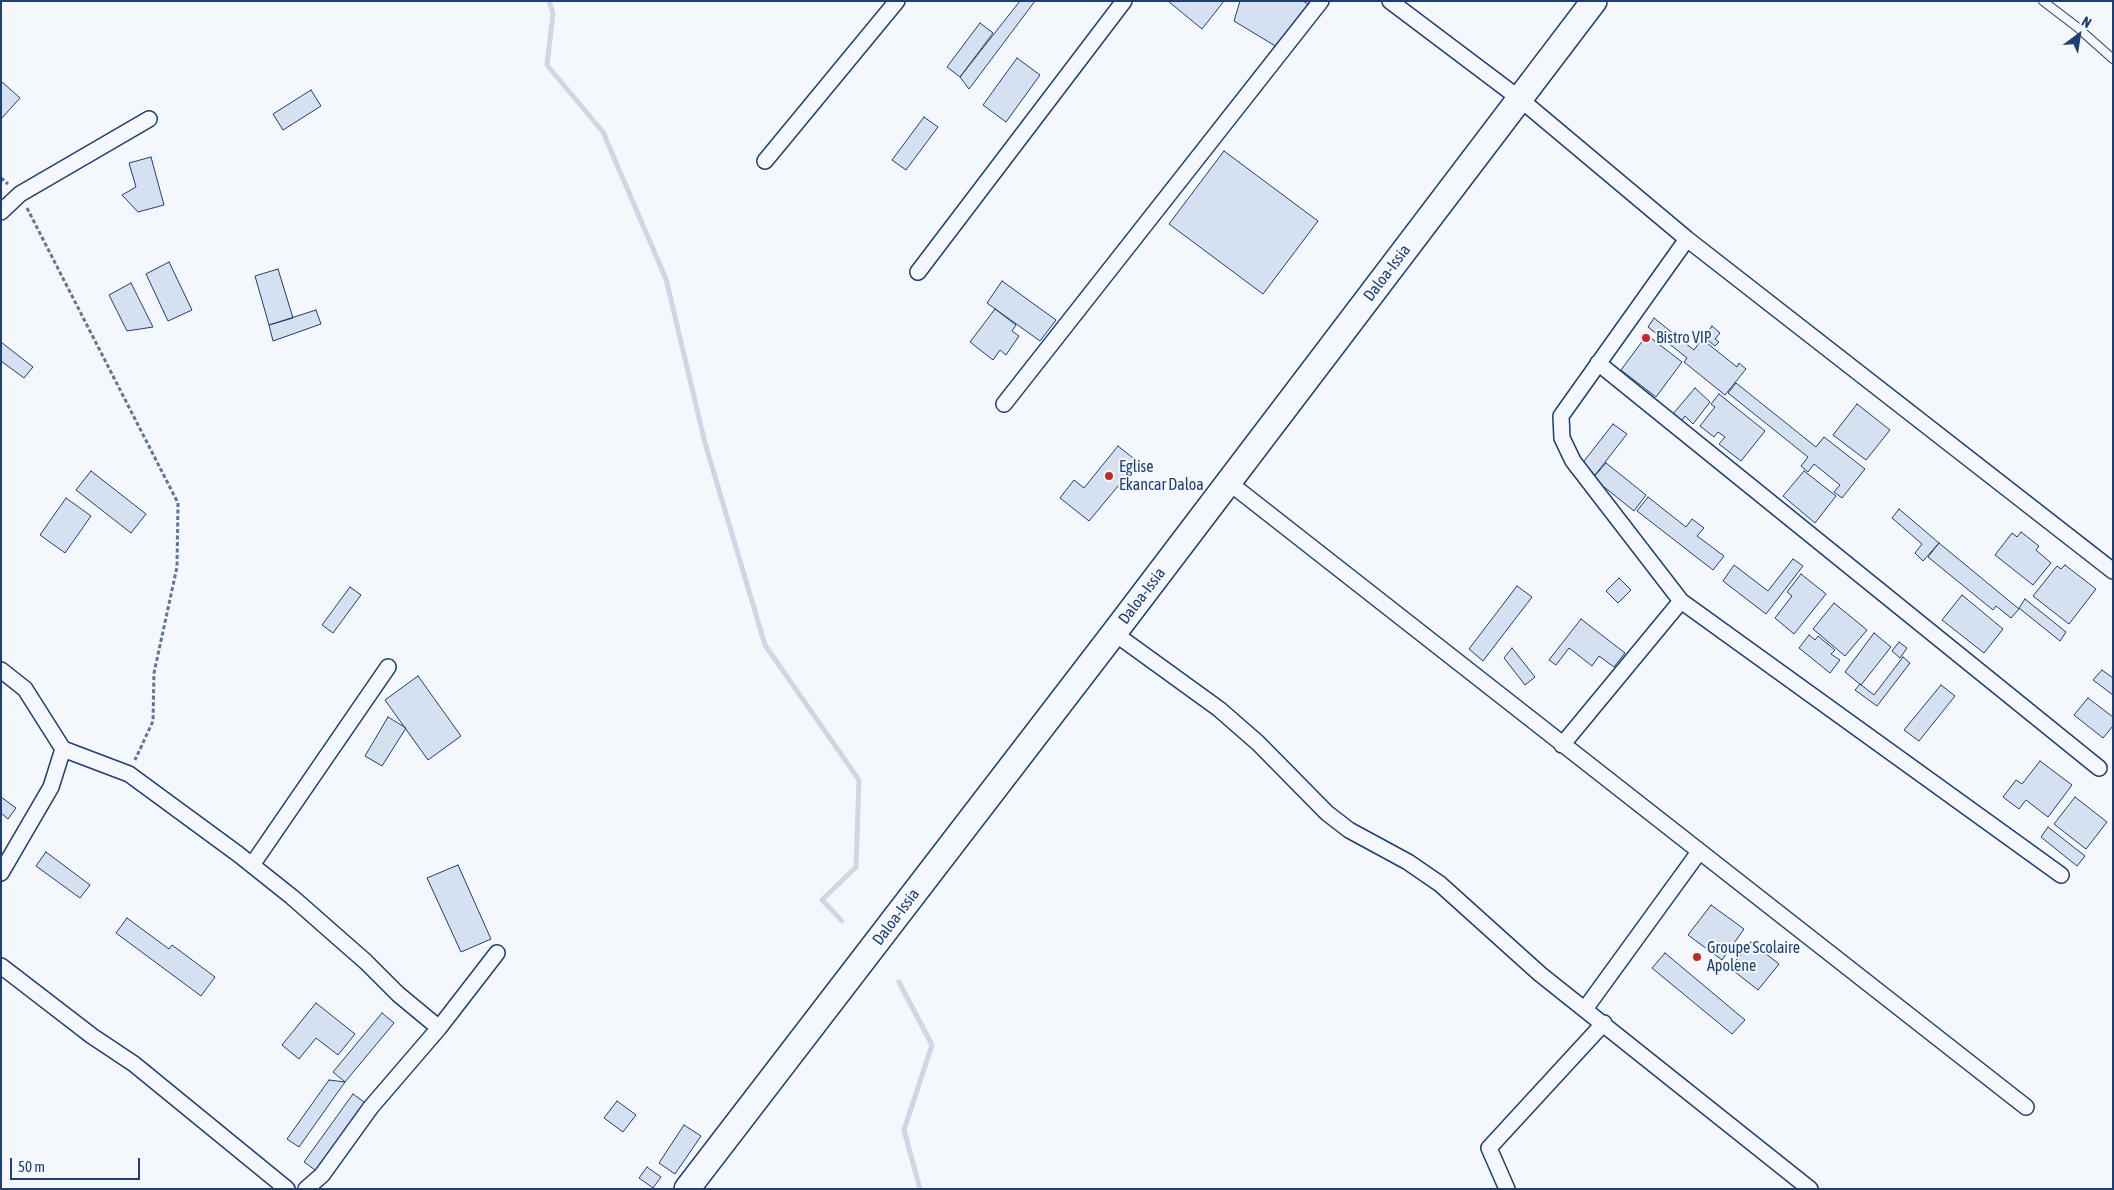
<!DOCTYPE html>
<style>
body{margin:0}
#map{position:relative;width:2114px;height:1190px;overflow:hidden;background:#f4f7fb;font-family:"Asap Condensed",sans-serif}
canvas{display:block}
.frame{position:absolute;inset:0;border:2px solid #1d3f73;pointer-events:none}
.north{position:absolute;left:2054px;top:10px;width:50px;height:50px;-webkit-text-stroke:4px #f4f7fb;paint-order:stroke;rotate:31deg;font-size:14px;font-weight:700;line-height:20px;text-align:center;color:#1d3f73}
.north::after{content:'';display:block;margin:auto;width:18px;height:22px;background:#1d3f73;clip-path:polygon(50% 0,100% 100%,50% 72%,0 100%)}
.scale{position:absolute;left:10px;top:1158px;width:130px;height:22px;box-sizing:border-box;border:2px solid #1d3f73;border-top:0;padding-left:6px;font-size:15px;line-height:18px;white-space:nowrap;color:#1d3f73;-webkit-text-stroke:4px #f4f7fb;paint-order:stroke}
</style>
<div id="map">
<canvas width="2114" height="1190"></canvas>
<div class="frame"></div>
<div class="north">N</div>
<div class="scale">50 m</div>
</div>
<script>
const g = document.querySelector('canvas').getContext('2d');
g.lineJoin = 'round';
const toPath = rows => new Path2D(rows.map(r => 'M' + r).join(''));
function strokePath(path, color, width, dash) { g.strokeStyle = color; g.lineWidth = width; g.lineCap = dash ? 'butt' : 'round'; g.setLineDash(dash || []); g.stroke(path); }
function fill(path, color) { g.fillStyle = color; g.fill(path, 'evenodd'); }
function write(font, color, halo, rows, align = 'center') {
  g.font = font + ' "Asap Condensed",sans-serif'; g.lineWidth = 4; g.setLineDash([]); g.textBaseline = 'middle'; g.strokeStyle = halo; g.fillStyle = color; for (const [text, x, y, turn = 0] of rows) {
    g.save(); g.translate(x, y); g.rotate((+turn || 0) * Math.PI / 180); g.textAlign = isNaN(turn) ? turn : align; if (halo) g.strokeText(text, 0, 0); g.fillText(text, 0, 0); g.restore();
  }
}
strokePath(toPath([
 [549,1,553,13,547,65,603,132,666,279,705,443,765,645,859,780,856,867,822,900,842,921],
 [899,982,932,1045,904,1130,920,1189]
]), '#cfd7e4', 5);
const building = toPath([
 [1020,1,1035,1,969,89,960,77,1020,1],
 [1168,1,1224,1,1202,29,1168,1],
 [1240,1,1303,1,1310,5,1282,50,1234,21,1240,1],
 [980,23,993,33,960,77,947,67,980,23],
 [1017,58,1040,75,1006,122,983,105,1017,58],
 [1,81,20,98,1,119,1,81],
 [311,90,321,106,283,130,273,114,311,90],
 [924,117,938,127,906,170,892,160,924,117],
 [1224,151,1318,221,1263,294,1169,224,1224,151],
 [151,157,164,205,138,212,122,195,136,187,129,163,151,157],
 [169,262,192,310,168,321,146,274,169,262],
 [278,269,293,318,269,325,255,276,278,269],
 [1002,281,1056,320,1040,341,987,303,1002,281],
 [131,283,153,327,127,331,109,295,131,283],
 [995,309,1016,325,1012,331,1019,336,1006,355,1000,350,993,360,970,342,995,309],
 [316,310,321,324,273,341,269,325,316,310],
 [1654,318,1694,350,1702,339,1737,367,1739,363,1746,369,1725,395,1684,362,1687,358,1648,327,1654,318],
 [1712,326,1720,333,1715,339,1719,342,1715,346,1704,337,1712,326],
 [1647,335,1682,362,1656,397,1621,370,1647,335],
 [1,342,33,367,24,378,1,361,1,342],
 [1736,383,1816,447,1824,437,1865,469,1842,498,1834,492,1840,485,1814,464,1808,472,1801,466,1808,457,1728,393,1736,383],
 [1695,388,1710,402,1693,424,1685,416,1681,422,1672,415,1695,388],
 [1719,394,1765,431,1741,461,1719,444,1725,437,1718,432,1714,437,1700,426,1715,407,1711,404,1719,394],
 [1857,404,1890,430,1866,460,1833,435,1857,404],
 [1613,424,1627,434,1595,475,1581,465,1613,424],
 [1118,446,1138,462,1089,521,1060,498,1074,480,1084,488,1118,446],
 [1606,463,1646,495,1634,511,1593,478,1606,463],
 [91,471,146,514,131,533,76,490,91,471],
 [1804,471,1836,496,1815,523,1783,496,1804,471],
 [1648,497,1686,527,1692,519,1704,528,1697,536,1724,556,1713,570,1637,511,1648,497],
 [66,498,91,516,65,553,40,535,66,498],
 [1899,509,1939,543,1923,561,1915,553,1922,544,1892,518,1899,509],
 [2021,532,2039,546,2036,550,2051,563,2033,585,1995,555,2012,533,2017,537,2021,532],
 [1939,543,2019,609,2011,618,1996,606,1993,610,1928,557,1939,543],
 [1793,559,1803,566,1766,614,1723,581,1734,565,1768,591,1793,559],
 [2065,565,2096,589,2069,624,2033,596,2057,566,2061,569,2065,565],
 [1801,574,1826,594,1794,634,1775,618,1792,596,1787,592,1801,574],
 [1619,578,1631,590,1618,603,1606,591,1619,578],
 [1517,586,1532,597,1483,661,1469,649,1517,586],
 [350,587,361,595,333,633,322,625,350,587],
 [1962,595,2003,629,1984,653,1942,620,1962,595],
 [2025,599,2066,632,2060,641,2019,608,2025,599],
 [1834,603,1867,630,1845,656,1813,629,1834,603],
 [1581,619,1625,653,1614,667,1599,656,1592,666,1569,648,1556,665,1549,660,1581,619],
 [1874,633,1891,647,1861,685,1845,672,1874,633],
 [1809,635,1815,640,1818,636,1835,650,1831,654,1840,660,1830,673,1799,648,1809,635],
 [1899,642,1907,648,1900,658,1892,651,1899,642],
 [1512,648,1535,677,1525,685,1504,658,1512,648],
 [1903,657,1910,663,1877,706,1855,690,1860,684,1874,695,1903,657],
 [2102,670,2113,678,2113,695,2093,680,2102,670],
 [418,676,461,736,428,760,385,700,418,676],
 [1941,685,1955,696,1919,741,1904,730,1941,685],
 [2088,698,2113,717,2113,726,2103,738,2074,715,2088,698],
 [388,717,406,728,382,766,365,756,388,717],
 [2040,761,2072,785,2048,817,2026,800,2019,809,2003,797,2016,780,2022,784,2040,761],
 [1,797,16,808,8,819,1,813,1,797],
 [2075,797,2107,822,2086,849,2054,824,2075,797],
 [2048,827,2085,856,2077,866,2041,837,2048,827],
 [46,852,90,885,80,898,36,866,46,852],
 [458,865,491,939,461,952,427,878,458,865],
 [1711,905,1744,929,1722,960,1688,935,1711,905],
 [127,918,169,949,172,945,215,977,201,996,116,933,127,918],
 [1751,942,1779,964,1758,990,1730,968,1751,942],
 [1665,953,1745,1020,1732,1034,1652,968,1665,953],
 [316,1003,355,1034,338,1055,316,1038,299,1059,282,1045,316,1003],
 [382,1013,394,1023,345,1082,333,1072,382,1013],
 [329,1080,345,1082,299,1147,287,1139,329,1080],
 [353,1094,371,1107,322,1175,304,1162,353,1094],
 [617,1101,636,1115,623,1132,604,1118,617,1101],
 [684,1125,701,1136,675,1174,659,1163,684,1125],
 [647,1167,661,1177,653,1188,639,1178,647,1167]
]);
fill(building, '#d5e0f0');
strokePath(building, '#1d3f73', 1);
const service = toPath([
 [2043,1,2077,27,2113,59]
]);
const minor = toPath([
 [1390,1,1520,99,1687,239,2113,571],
 [765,161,897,1],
 [1,212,20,194,149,119],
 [1687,239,1561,416,1562,438,1573,461,1681,601,2061,875],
 [918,272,1124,1],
 [1598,363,2099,768],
 [1004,404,1321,1],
 [1227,481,2026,1107],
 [1114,633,1219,709,1258,743,1327,813,1349,830,1408,862,1440,884,1540,974,1810,1189],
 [1,670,25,689,63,749,129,774,238,854,292,897,366,962,398,994,439,1028],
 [1562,745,1681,601],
 [252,865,388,667],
 [1,873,51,787,63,749],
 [1,966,92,1036,134,1064,287,1189],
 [1585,1009,1699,852],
 [306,1189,322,1175,371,1107,439,1028,497,953],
 [1507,1189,1489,1148,1604,1023]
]);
const primary = toPath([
 [687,1189,1114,633,1594,1]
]);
strokePath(service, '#1d3f73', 10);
strokePath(minor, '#1d3f73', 18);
strokePath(primary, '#1d3f73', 28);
strokePath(toPath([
 [1,178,8,184],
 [27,208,178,503,177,567,154,673,153,721,135,760]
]), '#5e769c', 3, [4, 2.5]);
strokePath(service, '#f4f7fb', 8);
strokePath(minor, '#f4f7fb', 15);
strokePath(primary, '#f4f7fb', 25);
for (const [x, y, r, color] of [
 [1646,338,5,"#c62828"],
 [1109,476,5,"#c62828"],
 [1697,957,5,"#c62828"]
]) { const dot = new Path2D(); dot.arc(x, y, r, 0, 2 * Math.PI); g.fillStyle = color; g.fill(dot); strokePath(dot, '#f4f7fb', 2); }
write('16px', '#1d3f73', '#f4f7fb', [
 ["Daloa-Issia",1387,273,-53],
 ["Daloa-Issia",1142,596,-53],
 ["Daloa-Issia",896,917,-53]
]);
write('16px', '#1d3f73', '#f4f7fb', [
 ["Bistro VIP",1656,338],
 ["Eglise",1119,467],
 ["Ekancar Daloa",1119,485],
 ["Groupe Scolaire",1707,948],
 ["Apolene",1707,966]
], 'left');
</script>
